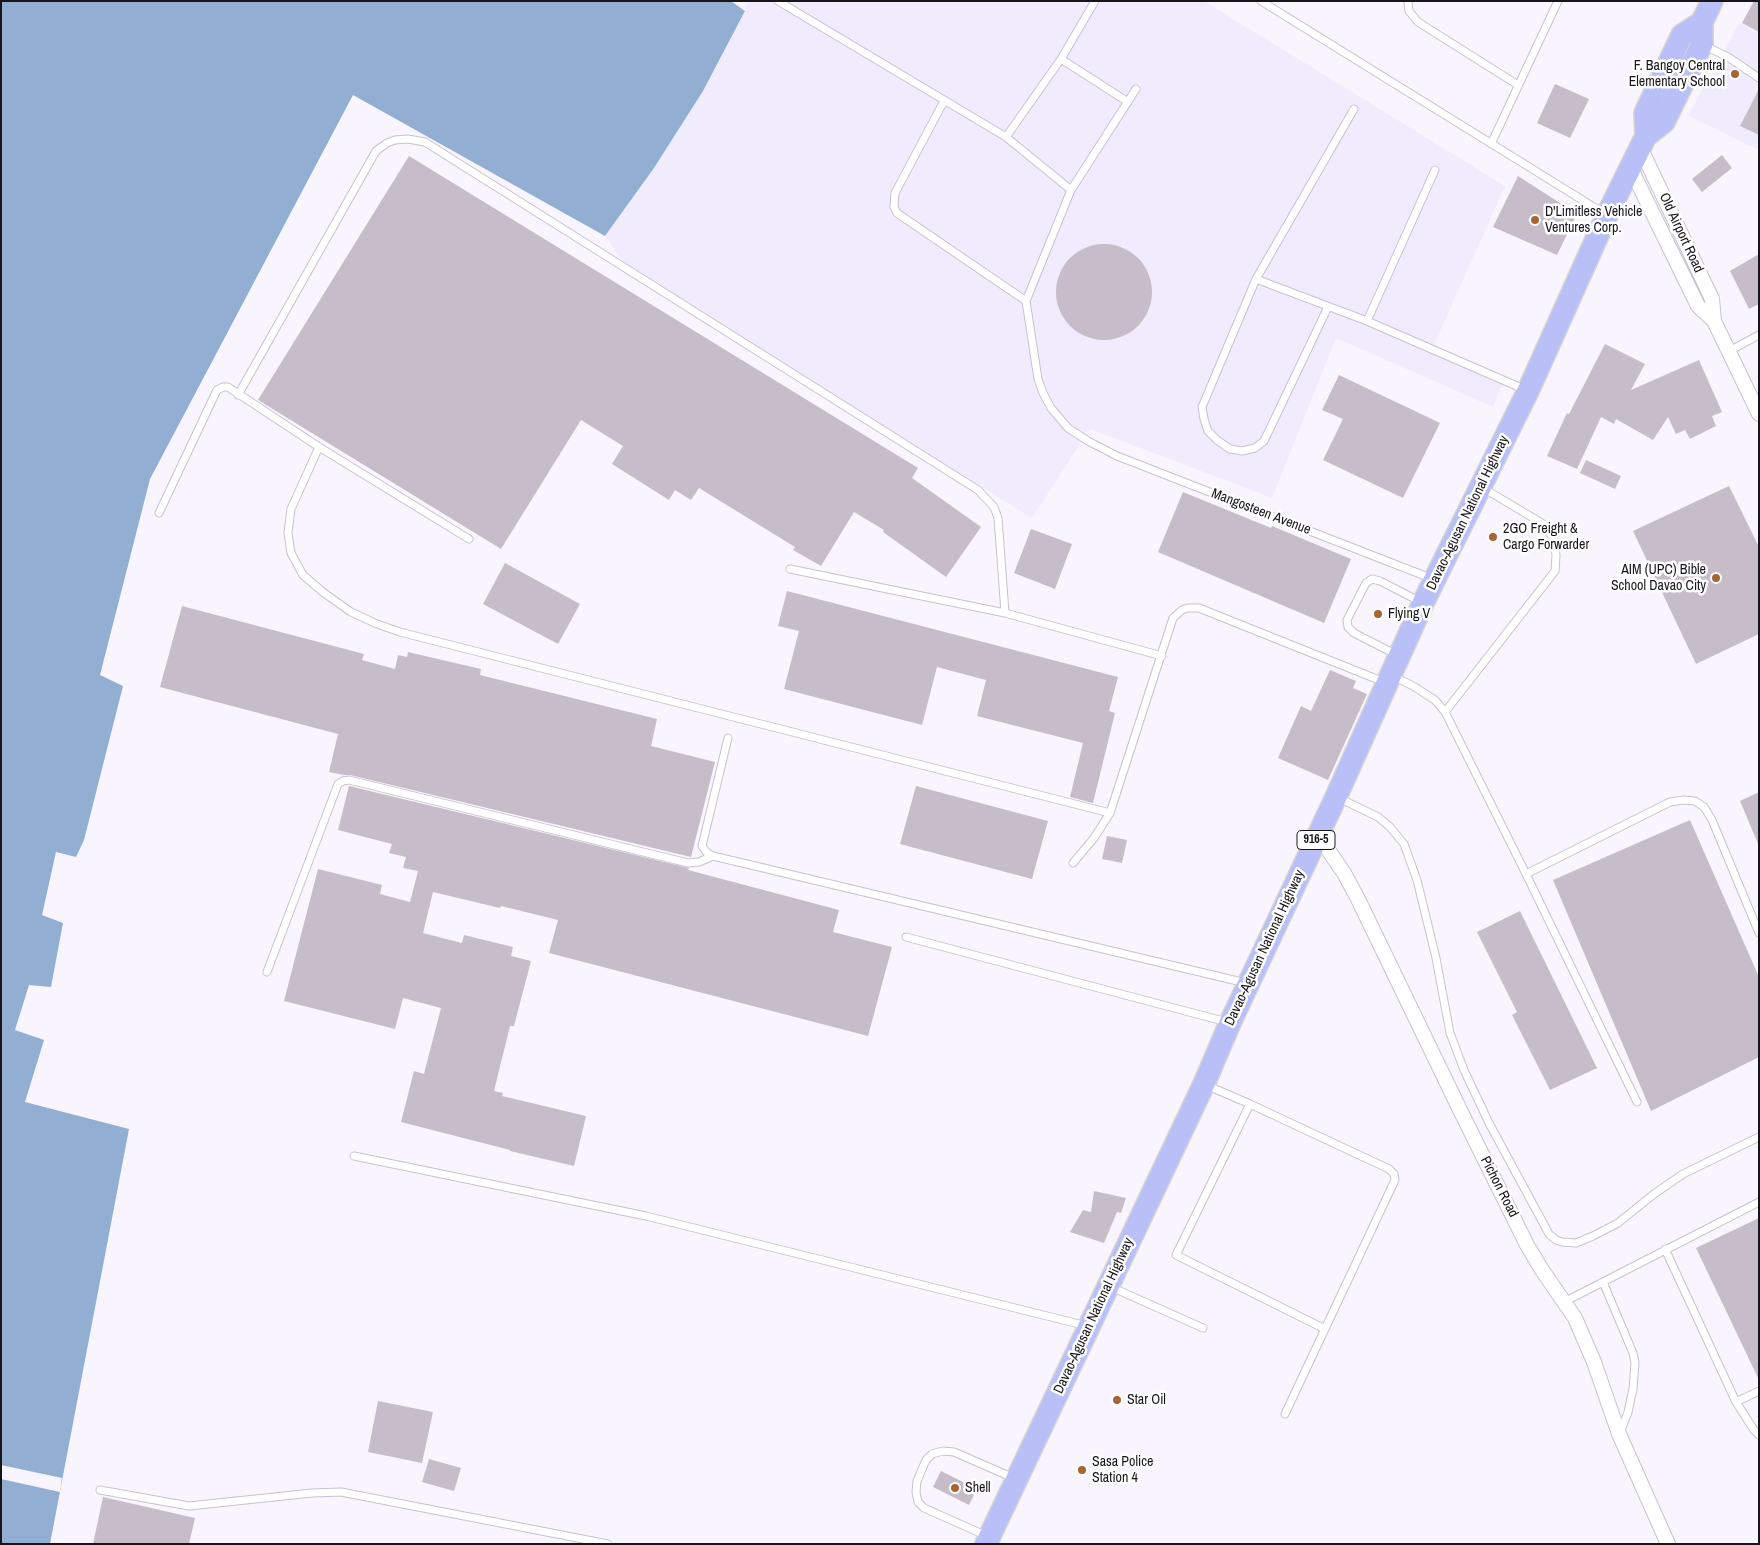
<!DOCTYPE html>
<style>
body{margin:0}
#map{position:relative;width:1760px;height:1545px;overflow:hidden;background:#f8f5fe;font-family:"Archivo Narrow",sans-serif}
canvas{display:block}
.frame{position:absolute;inset:0;border:2px solid #16151a;pointer-events:none}
</style>
<div id="map">
<canvas width="1760" height="1545"></canvas>
<div class="frame"></div>
</div>
<script>
const g = document.querySelector('canvas').getContext('2d');
g.lineJoin = 'round';
function fill(path, color) { g.fillStyle = color; g.fill(path, 'evenodd'); }
const toPath = rows => new Path2D(rows.map(r => 'M' + r).join(''));
function strokePath(path, color, width, dash) { g.strokeStyle = color; g.lineWidth = width; g.lineCap = dash ? 'butt' : 'round'; g.setLineDash(dash || []); g.stroke(path); }
function write(font, color, halo, rows, align = 'center') {
  g.font = font + ' "Archivo Narrow",sans-serif'; g.lineWidth = 5; g.setLineDash([]); g.textBaseline = 'middle'; g.strokeStyle = halo; g.fillStyle = color; for (const [text, x, y, turn = 0] of rows) {
    g.save(); g.translate(x, y); g.rotate((+turn || 0) * Math.PI / 180); g.textAlign = isNaN(turn) ? turn : align; if (halo) g.strokeText(text, 0, 0); g.fillText(text, 0, 0); g.restore();
  }
}
fill(toPath([
 [747,1,1204,1,1505,186,1434,345,1505,378,1493,407,1336,338,1272,498,1090,429,1032,518,627,267,605,236,654,168,703,91,745,11],
 [1739,23,1759,32,1759,150,1688,116]
]), '#f1ecfd');
fill(toPath([
 [1,1,731,1,745,11,703,91,654,168,605,236,353,95,150,479,100,675,123,686,84,840,76,857,56,852,42,915,63,923,51,987,29,985,15,1030,44,1040,25,1102,129,1129,50,1544,1,1544]
]), '#92aed3');
fill(toPath([
 [1,1465,62,1478,60,1492,1,1479]
]), '#f8f5fe');
fill(toPath([
 [1754,1,1759,1,1759,32,1742,23],
 [1555,84,1589,99,1570,138,1537,123],
 [1759,89,1759,135,1740,126],
 [1722,155,1732,168,1702,192,1692,179],
 [409,156,918,468,912,478,981,527,946,577,883,532,884,530,854,512,821,566,793,550,795,547,699,488,691,500,675,490,669,500,612,464,623,446,581,420,501,549,258,400],
 [1518,176,1577,214,1557,255,1493,227],
 '1056 292a48 48 0 1 1 96 0a48 48 0 1 1-96 0Z',
 [1759,254,1759,304,1749,309,1730,271],
 [1605,344,1645,364,1631,390,1699,360,1722,412,1712,416,1716,426,1690,439,1685,430,1676,434,1668,417,1653,440,1616,419,1614,424,1601,417,1577,469,1547,456,1567,413,1569,414],
 [1339,375,1440,423,1403,498,1323,460,1343,419,1322,410],
 [1586,460,1621,476,1615,489,1580,473],
 [1729,486,1759,547,1759,634,1696,664,1633,531],
 [1183,492,1271,528,1272,526,1351,559,1324,623,1158,552],
 [1031,529,1072,544,1055,589,1014,573],
 [505,563,580,604,558,644,483,604],
 [787,591,1118,677,1109,711,1115,713,1093,803,1070,797,1083,743,977,716,986,680,937,667,922,725,784,689,799,631,778,626],
 [182,606,364,654,362,660,395,669,398,655,407,657,408,652,481,669,480,675,657,719,651,746,715,762,691,857,350,775,344,775,329,772,338,734,160,687],
 [1330,670,1356,681,1353,688,1367,694,1328,780,1278,758,1301,706,1311,711],
 [349,786,689,868,688,870,839,910,833,932,892,947,868,1036,549,953,558,920,501,906,500,908,433,892,423,933,462,943,464,935,513,947,511,956,531,961,514,1026,510,1026,494,1091,503,1093,502,1096,586,1116,574,1166,510,1151,510,1150,401,1122,414,1071,424,1074,441,1008,403,998,395,1029,284,1001,318,869,382,885,380,894,410,902,418,871,403,868,406,857,389,853,392,844,338,830],
 [916,786,1048,821,1032,879,900,844],
 [1759,792,1759,846,1740,801],
 [1690,820,1759,977,1759,1057,1651,1111,1553,880],
 [1107,836,1127,840,1122,863,1102,859],
 [1520,911,1597,1068,1550,1090,1512,1015,1517,1012,1477,932],
 [1094,1191,1126,1198,1121,1213,1117,1212,1104,1243,1070,1232,1083,1210,1091,1212],
 [1759,1218,1759,1380,1696,1248],
 [378,1401,433,1412,422,1463,368,1452],
 [429,1459,461,1468,454,1491,422,1482],
 [941,1471,977,1489,969,1505,933,1487],
 [103,1497,195,1518,189,1544,93,1544]
]), '#c7bdc8');
const service = toPath([
 [778,1,1006,137,1071,190],
 [1261,1,1605,214],
 [1408,1,1409,11,1418,22,1518,85],
 [1703,45,1728,57,1759,78],
 [1061,59,1128,102],
 [1136,89,1071,190,1026,301,1038,379,1043,393,1051,408,1068,428,1088,441,1117,456,1433,579],
 [944,101,895,193,894,207,897,213,1026,301],
 [1006,137,1061,59,1095,1],
 [1491,144,1558,1],
 [1256,279,1367,321,1526,390],
 [1328,307,1264,441,1255,448,1242,451,1230,449,1217,440,1208,431,1204,419,1202,407,1256,279,1354,109],
 [1367,321,1435,170],
 [1729,351,1759,335],
 [238,395,376,151,387,143,395,140,408,139,425,142,978,490,994,507,998,518,1005,613,1162,656],
 [319,447,291,509,288,533,291,553,303,575,324,593,351,612,377,624,400,632,1110,813,1173,618,1182,610,1188,608,1199,608,1384,682],
 [159,513,217,390,223,387,228,387,319,447,469,539],
 [790,569,1005,613],
 [1397,655,1354,633,1348,627,1347,620,1366,583,1372,579,1380,581,1421,602],
 [1393,676,1413,686,1435,700,1445,712,1526,874,1637,1102],
 [1445,712,1555,571,1556,555,1554,540,1545,525,1483,488],
 [728,738,702,846,707,853,713,856,1246,983],
 [1339,798,1378,817,1390,827,1404,844,1417,880,1436,958,1450,1033,1464,1070,1489,1123,1549,1234,1556,1240,1562,1242,1576,1243,1593,1236,1618,1223,1654,1194,1683,1174,1759,1137],
 [1073,863,1094,838,1110,813],
 [1526,874,1670,802,1684,800,1695,801,1704,807,1712,820,1759,933],
 [906,937,1227,1022],
 [267,972,338,784,343,781,349,780,688,863,699,862,713,856],
 [1206,1085,1250,1104],
 [354,1156,646,1216,1087,1326],
 [1665,1249,1736,1402,1754,1430,1759,1435],
 [1603,1282,1633,1353,1635,1362,1633,1389,1628,1412,1620,1433],
 [1111,1287,1203,1328],
 [1564,1302,1759,1202],
 [1736,1402,1759,1391],
 [1285,1414,1395,1180,1394,1174,1389,1169,1250,1104,1176,1255,1325,1329],
 [100,1490,189,1506,312,1493,341,1492,608,1544],
 [987,1536,924,1508,918,1502,916,1492,917,1481,926,1460,932,1454,943,1451,954,1452,1016,1479]
]);
const minor = toPath([
 [1640,147,1712,299,1714,321,1759,414],
 [1630,167,1698,306,1714,321],
 [1318,835,1344,873,1358,899,1460,1110,1527,1245,1542,1270,1575,1318,1594,1362,1619,1434,1668,1544]
]);
const primary = toPath([
 [1646,136,1645,113,1682,35,1702,22],
 [986,1544,1204,1084,1230,1023,1336,797,1423,603,1528,391,1607,215,1646,136,1664,122,1702,44,1702,22,1712,1]
]);
strokePath(service, '#c7c2d0', 9);
strokePath(minor, '#c7c2d0', 16);
strokePath(primary, '#d5d5d6', 24);
strokePath(service, '#fff', 7);
strokePath(minor, '#fff', 14);
strokePath(primary, '#b9bff7', 21);
for (const [x, y, r, color] of [
 [1735,74,5,"#a86534"],
 [1535,220,5,"#a86534"],
 [1493,537,5,"#a86534"],
 [1716,578,5,"#a86534"],
 [1378,614,5,"#a86534"],
 [1117,1400,5,"#a86534"],
 [1082,1470,5,"#a86534"],
 [955,1488,5,"#a86534"]
]) { const dot = new Path2D(); dot.arc(x, y, r, 0, 2 * Math.PI); g.fillStyle = color; g.fill(dot); strokePath(dot, '#fff', 2); }
for (const [x, y, w] of [
 [1316,840,38]
]) { const box = new Path2D(); box.roundRect(x - w / 2, y - 9.5, w, 19, 4); g.fillStyle = '#fff'; g.fill(box); strokePath(box, '#16151a', 1); }
write('bold 12px', '#16151a', null, [
 ["916-5",1316,840]
]);
write('14px', '#16151a', '#fff', [
 ["F. Bangoy Central",1725,66,"right"],
 ["Elementary School",1725,82,"right"],
 ["D'Limitless Vehicle",1545,212],
 ["Ventures Corp.",1545,228],
 ["2GO Freight &",1503,529],
 ["Cargo Forwarder",1503,545],
 ["AIM (UPC) Bible",1706,570,"right"],
 ["School Davao City",1706,586,"right"],
 ["Flying V",1388,614],
 ["Star Oil",1127,1400],
 ["Sasa Police",1092,1462],
 ["Station 4",1092,1478],
 ["Shell",965,1488]
], 'left');
write('14px', '#16151a', '#fff', [
 ["Old Airport Road",1681,233,65],
 ["Mangosteen Avenue",1261,512,21],
 ["Davao-Agusan National Highway",1468,513,-64],
 ["Davao-Agusan National Highway",1265,948,-65],
 ["Pichon Road",1499,1187,63],
 ["Davao-Agusan National Highway",1094,1316,-65]
]);
</script>
